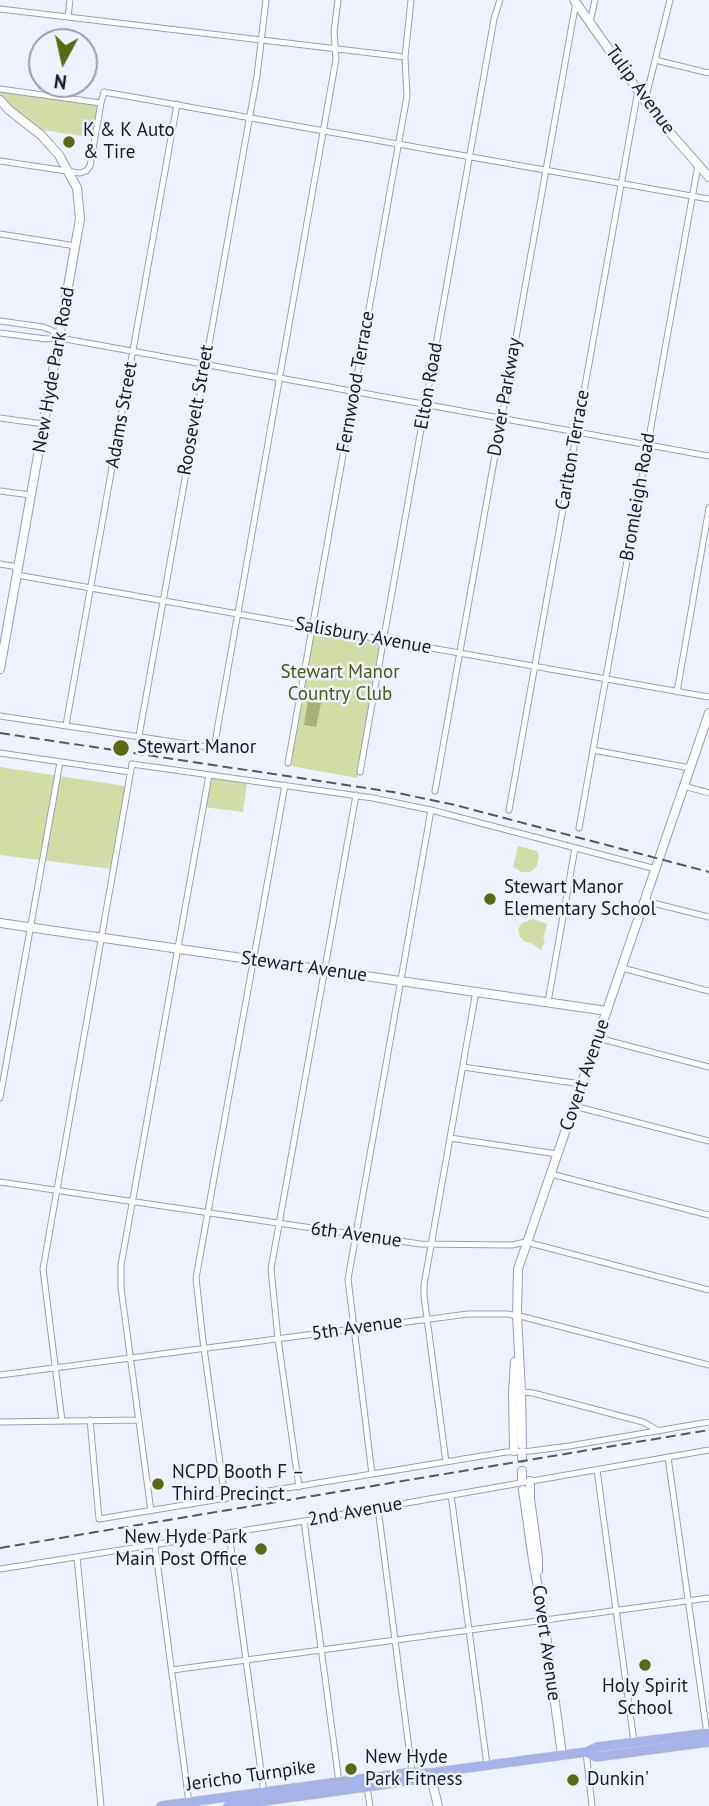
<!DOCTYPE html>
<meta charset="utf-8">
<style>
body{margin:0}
#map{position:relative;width:709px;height:1806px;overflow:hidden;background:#eef1ff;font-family:"PT Sans",sans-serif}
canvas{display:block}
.north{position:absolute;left:28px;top:28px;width:70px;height:70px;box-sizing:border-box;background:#eef1ff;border:2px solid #999ca9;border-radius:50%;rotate:188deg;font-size:19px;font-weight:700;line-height:28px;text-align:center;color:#191c28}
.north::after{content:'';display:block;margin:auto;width:24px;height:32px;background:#5d6910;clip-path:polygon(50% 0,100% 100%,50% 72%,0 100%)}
</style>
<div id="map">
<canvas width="709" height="1806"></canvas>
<div class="north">N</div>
</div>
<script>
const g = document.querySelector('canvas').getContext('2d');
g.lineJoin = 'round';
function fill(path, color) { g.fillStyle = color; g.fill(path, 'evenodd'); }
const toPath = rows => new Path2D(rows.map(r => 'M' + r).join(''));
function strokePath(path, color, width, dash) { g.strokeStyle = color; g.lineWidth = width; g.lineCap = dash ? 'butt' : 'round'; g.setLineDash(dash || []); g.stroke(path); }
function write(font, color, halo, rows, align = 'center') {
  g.font = font + ' "PT Sans",sans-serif'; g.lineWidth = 5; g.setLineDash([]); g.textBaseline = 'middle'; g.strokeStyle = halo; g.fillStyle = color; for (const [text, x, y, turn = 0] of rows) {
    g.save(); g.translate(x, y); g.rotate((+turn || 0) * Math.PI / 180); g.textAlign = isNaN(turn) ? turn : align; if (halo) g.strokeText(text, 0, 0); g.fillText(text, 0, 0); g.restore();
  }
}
fill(toPath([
 [0,91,99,104,94,138,36,129,0,97],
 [315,629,382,642,357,778,291,766],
 [0,767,125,786,112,869,0,855],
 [211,772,248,777,243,812,205,807],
 [518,846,537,851,539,856,537,866,531,872,521,872,513,867],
 [533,919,547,924,543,939,545,941,541,950,531,943,525,942,520,937,518,929,522,923]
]), '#d1dca6');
fill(toPath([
 [308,701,321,703,316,727,304,725]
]), '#a6b271');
const minor = toPath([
 [0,9,405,57],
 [68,17,70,0],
 [590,22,595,0],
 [655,60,709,73],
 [0,89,101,103],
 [645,101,670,0],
 [0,161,80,173,86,171,90,166,101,103,104,92,709,199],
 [0,234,76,246],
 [0,321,43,327,51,330,60,338],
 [0,333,46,339,60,338,709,456],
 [0,418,44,424],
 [0,491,31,495],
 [0,564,18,567],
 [17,575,709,697],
 [677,692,709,508],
 [0,716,214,748,336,59,334,32,338,0],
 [66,725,177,104],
 [139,736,257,76,266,0],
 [593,750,690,768],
 [0,753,130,772],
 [288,763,407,96,405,57,411,0],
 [360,772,494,19,500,0],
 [684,786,709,793],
 [435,791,576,2],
 [509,810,638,90],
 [579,828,698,165],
 [645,901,709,917],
 [622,968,709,991],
 [548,1002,575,848],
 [598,1038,709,1067],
 [463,1067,581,1084],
 [0,1098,60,762],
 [574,1106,709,1141],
 [450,1138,557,1154],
 [551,1174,709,1215],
 [0,1182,420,1244,512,1245,526,1242,709,1290],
 [0,1375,468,1314,507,1314,524,1317,709,1365],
 [521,1392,533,1393,643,1422,659,1431],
 [90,1420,99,1519,506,1452,531,1451,569,1446,709,1422],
 [62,1421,43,1269,132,764,373,798,431,810,656,869],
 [0,1422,138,1420],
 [668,1457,707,1734],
 [446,1462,424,1296,424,1285,476,991],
 [597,1470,634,1742],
 [372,1474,348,1279,431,810],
 [299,1487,278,1339,271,1269,356,795],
 [451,1495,487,1765],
 [225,1499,203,1341,196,1278,285,785],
 [378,1508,412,1772],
 [151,1511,121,1288,121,1265,209,775],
 [304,1521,339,1782],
 [229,1533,264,1794],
 [155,1545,189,1803],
 [77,1557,101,1806],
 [0,1569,304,1521,709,1450],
 [172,1670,709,1598],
 [586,1752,592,1806],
 [367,1787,370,1806]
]);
const secondary = toPath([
 [574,0,658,119,709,177],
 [0,100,9,110,41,135,59,155,77,188,80,219,0,669],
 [0,923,607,1011],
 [522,1445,521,1392,517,1315,518,1269,709,713],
 [514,1451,513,1393,515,1362],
 [522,1456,522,1458],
 [522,1479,522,1471],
 [530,1481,530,1499,538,1557,538,1571],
 [523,1490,533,1560,544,1620,562,1755],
 [430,1773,438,1806]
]);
const primary = toPath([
 [586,1752,596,1757,709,1742],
 [161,1806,412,1772,430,1773,586,1752,597,1747,709,1733],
 [228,1806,367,1787,413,1780,425,1775]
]);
strokePath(minor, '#969ebc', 7);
strokePath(secondary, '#969ebc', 10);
strokePath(primary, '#d1d2d4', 10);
strokePath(minor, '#fff', 5);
strokePath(secondary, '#fff', 8);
strokePath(primary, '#a7b2eb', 9);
strokePath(toPath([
 [0,733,393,792,455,805,709,872],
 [0,1548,709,1430]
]), '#555864', 2, [10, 5]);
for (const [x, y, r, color] of [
 [69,142,7,"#5d6910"],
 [121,748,9,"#5d6910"],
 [490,899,7,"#5d6910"],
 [158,1484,7,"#5d6910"],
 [261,1549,7,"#5d6910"],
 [645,1665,7,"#5d6910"],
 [351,1769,7,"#5d6910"],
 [573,1780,7,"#5d6910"]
]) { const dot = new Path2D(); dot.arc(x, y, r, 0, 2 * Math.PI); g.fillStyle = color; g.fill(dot); strokePath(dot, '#eef1ff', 2.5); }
write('19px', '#191c28', '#eef1ff', [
 ["Tulip Avenue",640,90,54],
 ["New Hyde Park Road",54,370,-80],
 ["Fernwood Terrace",356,382,-80],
 ["Elton Road",429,386,-80],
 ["Dover Parkway",505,397,-80],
 ["Roosevelt Street",196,410,-80],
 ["Adams Street",122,415,-80],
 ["Carlton Terrace",573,450,-80],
 ["Bromleigh Road",638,497,-80],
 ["Salisbury Avenue",363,636,10],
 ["Stewart Avenue",304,967,8],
 ["Covert Avenue",585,1075,-71],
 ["6th Avenue",356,1235,8],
 ["5th Avenue",357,1328,-8],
 ["2nd Avenue",355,1512,-10],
 ["Covert Avenue",546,1643,82],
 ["Jericho Turnpike",251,1776,-8]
]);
write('19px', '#191c28', '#eef1ff', [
 ["K & K Auto",83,131],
 ["& Tire",83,153],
 ["Stewart Manor",137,748],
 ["Stewart Manor",504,888],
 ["Elementary School",504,910],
 ["NCPD Booth F –",172,1473],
 ["Third Precinct",172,1495],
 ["New Hyde Park",247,1538,"right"],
 ["Main Post Office",247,1560,"right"],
 ["Holy Spirit",645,1687,"center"],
 ["School",645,1709,"center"],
 ["New Hyde",365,1758],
 ["Park Fitness",365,1780],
 ["Dunkin'",587,1780]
], 'left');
write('19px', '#4f5a10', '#eef1ff', [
 ["Stewart Manor",340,673],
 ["Country Club",340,695]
]);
</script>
